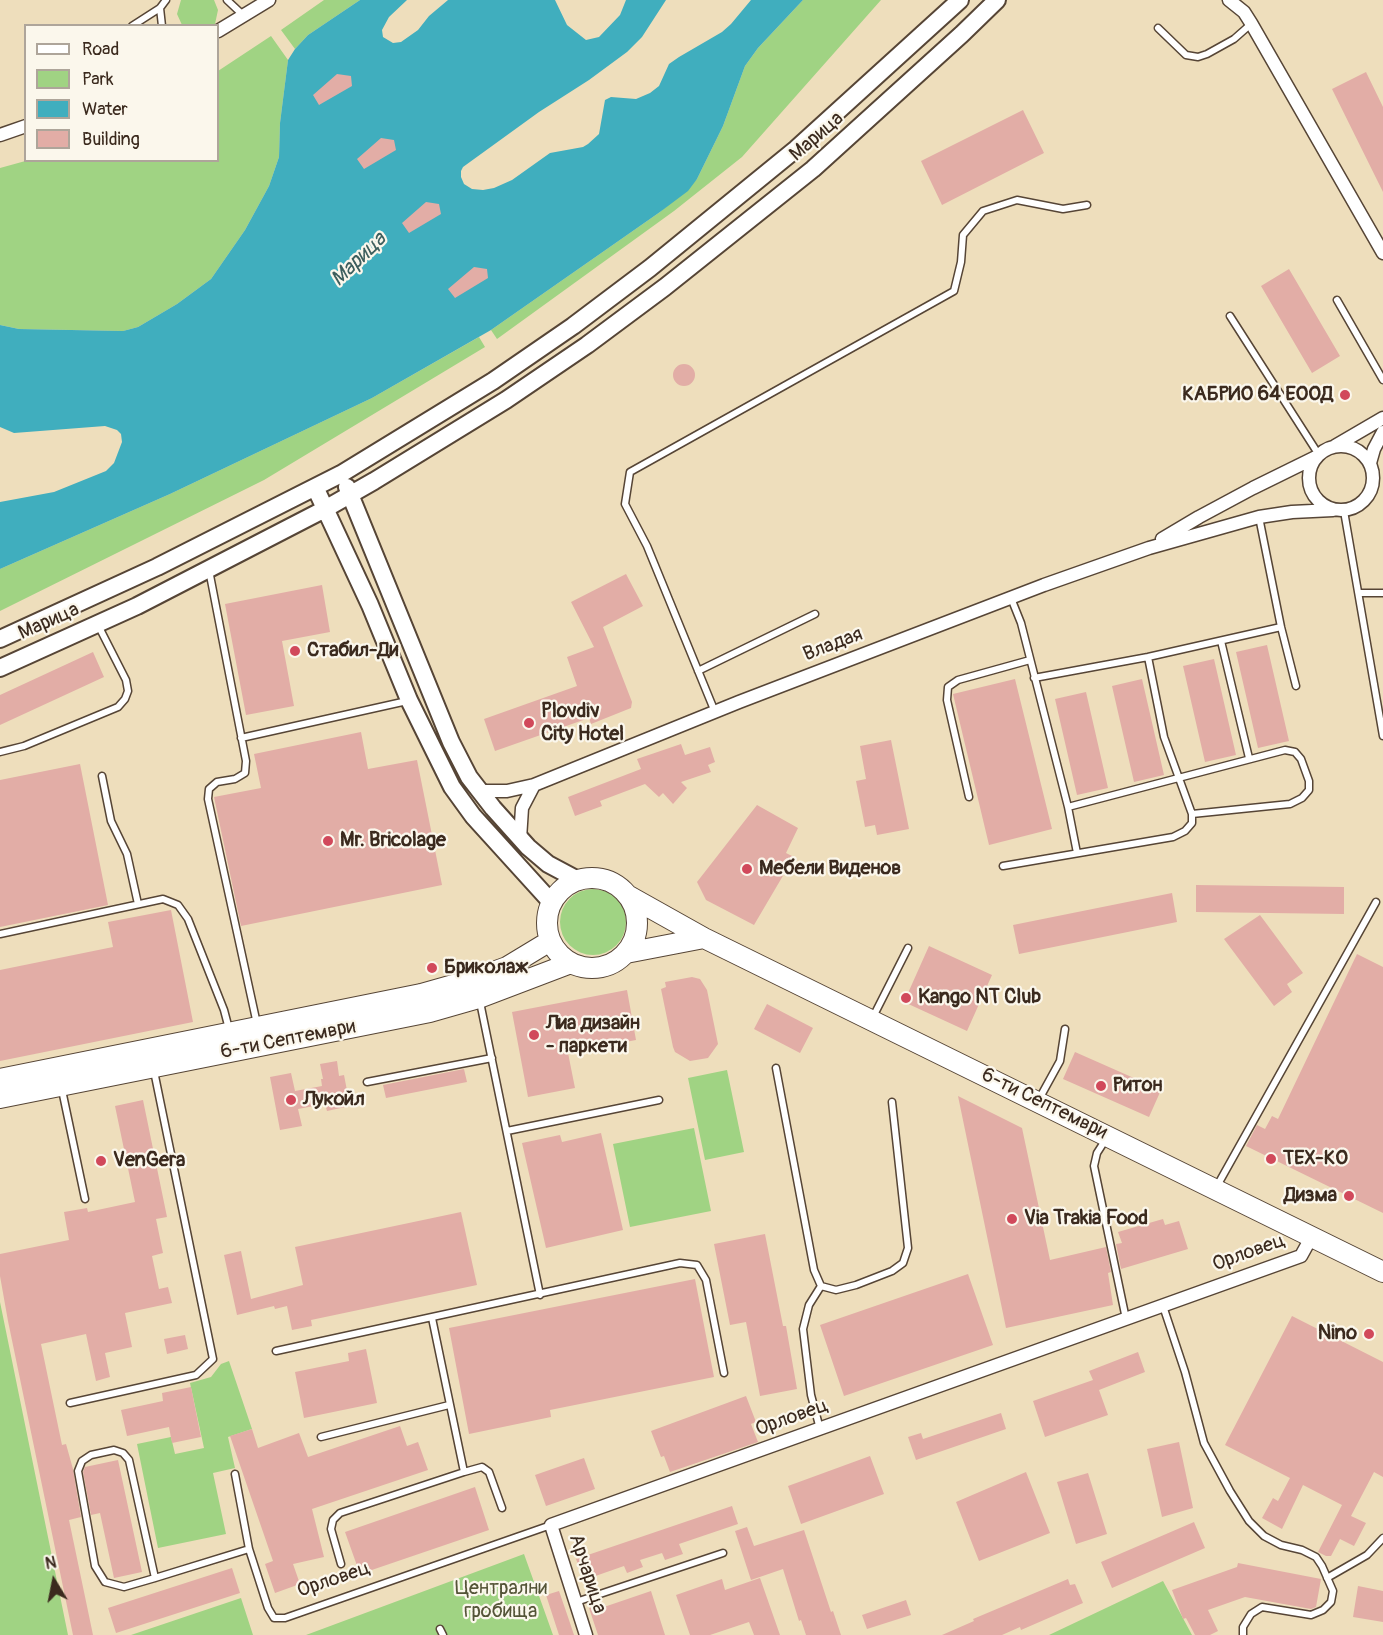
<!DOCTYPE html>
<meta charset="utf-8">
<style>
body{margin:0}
#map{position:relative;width:1383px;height:1635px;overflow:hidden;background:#eedebc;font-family:Pangolin,sans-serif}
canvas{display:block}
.legend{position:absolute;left:24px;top:24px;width:195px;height:138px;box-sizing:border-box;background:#fbf7ec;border:2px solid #aea59a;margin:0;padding:8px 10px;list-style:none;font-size:18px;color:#3b2a1e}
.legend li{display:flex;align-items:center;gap:12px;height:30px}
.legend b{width:30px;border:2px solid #aea59a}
.north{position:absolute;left:24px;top:1551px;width:60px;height:60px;-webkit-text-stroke:4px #fbf7ec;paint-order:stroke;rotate:350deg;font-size:16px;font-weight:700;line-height:24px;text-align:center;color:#3b2a1e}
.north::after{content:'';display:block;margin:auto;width:21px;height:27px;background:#3b2a1e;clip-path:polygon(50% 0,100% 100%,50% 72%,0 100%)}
</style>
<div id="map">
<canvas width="1383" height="1635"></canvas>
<ul class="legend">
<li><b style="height:8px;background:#fff"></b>Road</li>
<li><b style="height:16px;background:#a0d383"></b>Park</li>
<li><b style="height:16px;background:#40aebe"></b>Water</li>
<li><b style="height:16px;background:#e2ada6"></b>Building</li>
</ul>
<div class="north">N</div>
</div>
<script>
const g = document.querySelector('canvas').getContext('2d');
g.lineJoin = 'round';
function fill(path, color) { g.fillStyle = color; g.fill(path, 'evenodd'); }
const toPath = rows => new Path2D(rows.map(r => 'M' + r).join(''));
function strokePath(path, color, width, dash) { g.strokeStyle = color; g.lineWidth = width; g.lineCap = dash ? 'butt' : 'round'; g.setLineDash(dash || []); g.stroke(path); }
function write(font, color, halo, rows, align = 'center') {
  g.font = font + ' Pangolin,sans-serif'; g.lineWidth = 4.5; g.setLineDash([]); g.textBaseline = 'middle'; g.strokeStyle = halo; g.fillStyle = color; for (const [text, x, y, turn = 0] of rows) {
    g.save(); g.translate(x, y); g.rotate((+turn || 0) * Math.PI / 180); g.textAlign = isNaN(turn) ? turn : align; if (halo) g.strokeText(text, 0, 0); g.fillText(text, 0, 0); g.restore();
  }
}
fill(toPath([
 [181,0,214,0,218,10,215,24,213,26,182,25,177,14],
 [324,0,360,0,308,35,295,49,281,30],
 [803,0,881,0,742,157,674,211,497,339,491,330,660,212,697,179,723,126,745,66,758,48],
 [271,36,288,60,280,123,279,157,269,186,245,230,211,279,177,304,138,327,123,331,19,329,0,325,0,168,29,160,218,160,218,71],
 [479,337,485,347,264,480,0,611,0,569,170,494,372,398],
 '560 922a33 33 0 1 1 66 0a33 33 0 1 1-66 0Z',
 [727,1070,744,1152,705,1160,688,1078],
 [694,1128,711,1211,630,1227,613,1144],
 [0,1302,68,1635,0,1635],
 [229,1361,252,1429,228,1437,235,1468,213,1473,226,1534,158,1548,137,1444,171,1437,175,1454,204,1448,190,1383,211,1377,221,1364],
 [524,1554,553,1635,306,1635],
 [1163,1581,1192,1635,1049,1635],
 [241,1598,253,1635,131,1635]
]), '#a0d383');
fill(toPath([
 [360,0,407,0,389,17,382,30,383,37,393,43,401,42,418,30,429,16,448,0,555,0,567,25,586,40,599,37,620,15,626,0,666,0,642,37,627,52,589,80,539,112,463,167,461,171,461,177,464,184,472,189,483,190,494,188,512,180,550,153,583,147,588,144,599,134,605,100,611,97,636,99,650,93,659,86,669,64,679,57,722,32,731,24,751,0,803,0,758,48,745,66,723,126,697,179,688,191,660,212,491,330,372,398,170,494,0,569,0,502,54,492,106,471,114,463,122,442,121,434,117,430,105,426,14,433,0,427,0,325,19,329,123,331,138,327,177,304,211,279,245,230,269,186,279,157,280,123,288,60,295,49,308,35]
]), '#40aebe');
fill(toPath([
 [1366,72,1383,107,1383,192,1332,89],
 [337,74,351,76,352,86,319,105,313,95],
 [1023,110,1044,153,942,205,921,161],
 [381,138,394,140,396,150,364,169,357,159],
 [426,202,439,204,441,214,409,233,402,223],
 [474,267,487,269,488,278,455,298,448,289],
 [1289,269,1340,356,1312,373,1261,286],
 '673 375a11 11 0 1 1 22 0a11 11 0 1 1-22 0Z',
 [626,574,643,606,603,627,632,702,631,708,591,724,589,718,495,751,484,719,577,686,567,657,594,647,571,602],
 [322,585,330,632,282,641,294,706,246,715,225,604],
 [1267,645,1289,741,1258,748,1236,652],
 [93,652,104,677,0,725,0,695],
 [1214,659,1236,755,1205,762,1183,666],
 [1015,679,1052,829,989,845,953,694],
 [1142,679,1164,775,1134,782,1112,686],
 [1086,692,1108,788,1077,795,1055,699],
 [361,732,368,769,417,760,442,885,241,926,214,797,261,788,254,754],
 [891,740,909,829,877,835,875,825,865,827,856,781,866,779,860,746],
 [681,744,685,755,710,747,715,762,708,765,711,772,681,782,687,788,673,804,663,793,659,797,645,784,600,801,602,806,575,816,568,797,641,769,637,759],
 [80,764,108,905,0,927,0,780],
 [757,805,798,828,786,853,794,857,754,925,706,900,697,882],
 [1196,885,1344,887,1344,914,1196,912],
 [1172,893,1177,922,1019,954,1013,925],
 [171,910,193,1022,0,1061,0,970,113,947,108,922],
 [1260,915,1303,973,1287,984,1292,992,1274,1006,1224,939],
 [929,946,992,975,967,1031,904,1002],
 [1357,954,1383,967,1383,1213,1246,1146,1257,1125,1265,1129,1272,1116,1278,1119],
 [692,977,700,979,707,990,718,1044,708,1058,690,1061,675,1052,673,1047,661,989,666,987,665,982],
 [627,990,636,1040,568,1053,575,1088,528,1097,512,1012],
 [767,1004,813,1028,800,1053,754,1029],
 [1075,1052,1161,1090,1149,1117,1063,1079],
 [337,1061,339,1076,344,1075,350,1106,327,1111,325,1104,298,1109,302,1126,280,1130,270,1077,291,1073,295,1091,322,1086,321,1079,323,1079,320,1064],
 [464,1069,467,1082,386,1098,383,1085],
 [958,1096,1022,1128,1050,1260,1106,1247,1111,1272,1108,1273,1113,1305,1006,1328],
 [143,1100,167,1217,156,1219,163,1253,152,1256,159,1289,168,1287,172,1303,125,1313,132,1347,105,1353,110,1377,96,1381,86,1334,41,1344,62,1445,66,1444,73,1469,81,1517,69,1520,93,1635,73,1635,8,1321,0,1276,0,1254,69,1240,64,1212,87,1208,88,1212,135,1202,115,1106],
 [601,1133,623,1230,546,1248,522,1143,560,1135,562,1142],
 [461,1212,477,1285,311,1320,312,1326,292,1330,287,1306,275,1309,274,1306,237,1315,224,1255,241,1251,251,1299,303,1285,295,1247],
 [1163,1219,1165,1225,1179,1221,1188,1249,1121,1269,1116,1244,1122,1243,1118,1232],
 [765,1234,783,1326,786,1326,797,1389,760,1396,746,1322,730,1325,714,1244],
 [968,1274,993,1345,844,1396,820,1325],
 [695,1279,714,1377,550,1410,551,1417,469,1434,449,1328],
 [1292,1316,1383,1362,1383,1477,1374,1472,1351,1516,1366,1523,1354,1546,1340,1539,1331,1556,1326,1556,1318,1552,1342,1505,1303,1485,1282,1529,1262,1518,1273,1498,1278,1501,1290,1478,1225,1445],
 [185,1335,188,1349,167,1354,164,1339],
 [366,1349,377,1403,304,1418,295,1372,349,1361,348,1353],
 [1138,1352,1145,1372,1099,1390,1108,1415,1045,1437,1033,1401,1093,1380,1089,1371],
 [191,1387,201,1437,172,1443,169,1427,127,1436,121,1410,163,1401,162,1393],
 [746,1396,756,1422,751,1424,758,1442,670,1472,664,1456,661,1457,651,1431],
 [1001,1413,1006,1429,916,1460,908,1437,921,1433,923,1439],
 [400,1426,407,1446,418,1442,428,1470,312,1509,324,1557,293,1564,300,1584,275,1593,265,1564,273,1561,230,1436,252,1429,258,1448,299,1433,308,1457],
 [1179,1442,1193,1508,1162,1517,1147,1449],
 [870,1456,884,1494,801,1524,788,1486],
 [584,1458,595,1489,546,1506,535,1475],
 [118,1460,142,1572,114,1578,100,1513,91,1515,83,1472,85,1467],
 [1026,1472,1050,1533,979,1561,956,1502],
 [1088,1473,1107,1534,1076,1544,1057,1482],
 [475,1487,489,1530,360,1574,345,1532],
 [732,1506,738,1524,679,1544,683,1554,665,1560,662,1553,640,1560,643,1567,627,1573,624,1566,584,1580,576,1559],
 [1194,1522,1205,1548,1112,1588,1101,1562],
 [747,1527,754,1546,804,1530,831,1612,833,1611,841,1635,806,1635,801,1620,799,1621,783,1569,751,1580,735,1531],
 [1238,1563,1321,1579,1316,1607,1311,1609,1245,1597,1208,1610,1218,1631,1210,1635,1195,1635,1186,1618,1183,1619,1172,1590,1237,1567],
 [232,1568,240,1593,116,1633,108,1608],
 [760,1578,780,1635,754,1635,749,1622,710,1635,690,1635,676,1595,722,1579,725,1590],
 [1068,1579,1070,1585,1075,1584,1083,1603,1021,1630,1020,1627,1002,1635,942,1635,974,1621,973,1619],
 [1358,1586,1383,1591,1383,1622,1353,1617],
 [559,1591,569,1620,574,1635,559,1635,546,1595],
 [651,1591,665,1635,598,1635,589,1608,602,1603,604,1607],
 [906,1600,911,1615,867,1629,862,1615]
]), '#e2ada6');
const lane = toPath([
 [227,0,243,15],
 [160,8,162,26],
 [132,26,160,8,166,0],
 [1158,28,1186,55,1198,57,1207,54,1234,39,1251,24],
 [1337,300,1383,380],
 [1230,316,1319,455],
 [1344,511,1383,736],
 [1259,517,1281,627,1296,686],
 [209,570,246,761,245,773,235,779,217,782,209,789,208,799,257,1024],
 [1359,593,1383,593],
 [1011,598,1021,623,1068,807,1077,853],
 [1221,641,1249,758],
 [698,671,815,614],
 [1034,678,1148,657,1281,627],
 [715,712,647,546,625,504,630,472,954,291,961,262,963,235,983,211,1017,200,1063,209,1087,205],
 [241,738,407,701],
 [0,752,24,746,118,707,125,699,128,691,126,680,98,625],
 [102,776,111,821,127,854,138,904],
 [969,797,947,700,948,687,958,680,1030,660],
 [1068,807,1285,750,1295,752,1301,759,1309,781,1309,790,1302,798,1290,804,1192,814],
 [1003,866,1173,837,1185,831,1192,823,1192,814,1164,737,1148,657],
 [0,934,163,899,178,905,188,919,224,1010,229,1029],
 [480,1002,540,1295],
 [873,1017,908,948],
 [776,1068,814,1270,821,1286,836,1290,856,1285,892,1271,903,1263,908,1248,892,1102],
 [367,1082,492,1058],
 [62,1090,85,1199],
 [1038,1101,1060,1061,1065,1029],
 [507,1131,659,1100],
 [1106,1139,1097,1153,1094,1166,1126,1319],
 [1217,1186,1376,902],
 [1163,1306,1185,1372,1204,1443,1230,1491,1249,1521,1264,1536,1281,1545,1302,1550,1316,1557,1322,1566,1333,1591,1331,1602,1323,1610,1311,1615,1262,1607,1251,1614,1243,1627,1243,1635],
 [432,1318,464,1472,482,1467,489,1472,502,1508],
 [276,1351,680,1263,697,1265,706,1280,724,1373],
 [70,1403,196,1375,213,1359,154,1071],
 [820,1429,811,1395,803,1329,809,1305,821,1286],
 [321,1437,449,1405],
 [235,1474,249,1549,268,1608,274,1618,285,1618,551,1525],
 [341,1564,331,1529,333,1520,340,1513,464,1472],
 [155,1578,129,1460,123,1453,114,1450,91,1455,82,1461,78,1471,95,1566,105,1582,124,1587,155,1578,249,1549],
 [1327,1578,1367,1555,1383,1538],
 [576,1602,723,1553],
 [440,1629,443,1635]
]);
const street = toPath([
 [1229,0,1244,12,1251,23,1383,253],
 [218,31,269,0],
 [0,135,26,126],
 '1309 478a32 32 0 1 1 64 0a32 32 0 1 1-64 0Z',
 [1335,446,1383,418],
 [1370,463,1374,449,1383,432],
 [1162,539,1199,517,1253,488,1316,457],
 [534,785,739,702,1044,585,1149,548,1259,517,1292,512,1333,510],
 [480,791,507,791,534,785,522,808,520,839],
 [586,1635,551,1525,1301,1256,1312,1236]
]);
const secondary = toPath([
 [315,487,370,605,409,700,452,787,473,816,552,903],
 [347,487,451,742,469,777,493,808,528,847,548,864,578,880],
 [0,639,157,567,341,474,493,381,573,326,650,268,796,149,960,0],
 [0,668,137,606,325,509,374,481,506,400,587,345,665,287,813,169,962,34,997,0]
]);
const primary = toPath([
 '547 923a45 45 0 1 1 90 0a45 45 0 1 1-90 0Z',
 [629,896,704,938,1383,1272],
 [626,953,704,938],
 [0,1079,421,994,474,979,507,967,550,941],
 [0,1098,430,1012,479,998,571,963]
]);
strokePath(lane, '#564536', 9);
strokePath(street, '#564536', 15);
strokePath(secondary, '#564536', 20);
strokePath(primary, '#564536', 22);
strokePath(lane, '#fff', 6);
strokePath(street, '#fff', 12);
strokePath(secondary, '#fff', 16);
strokePath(primary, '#fff', 20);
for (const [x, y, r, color] of [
 [1345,395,6,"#d1495b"],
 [295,651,6,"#d1495b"],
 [529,723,6,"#d1495b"],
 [328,841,6,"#d1495b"],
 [747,869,6,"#d1495b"],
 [432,968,6,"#d1495b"],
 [906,998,6,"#d1495b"],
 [534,1035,6,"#d1495b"],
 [1101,1086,6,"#d1495b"],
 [291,1100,6,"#d1495b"],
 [1271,1159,6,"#d1495b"],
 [101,1161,6,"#d1495b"],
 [1349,1196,6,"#d1495b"],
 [1012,1219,6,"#d1495b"],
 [1369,1334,6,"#d1495b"]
]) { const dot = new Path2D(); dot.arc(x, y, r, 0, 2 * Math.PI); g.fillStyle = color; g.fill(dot); strokePath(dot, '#fbf7ec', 2); }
write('20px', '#3b2a1e', '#fbf7ec', [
 ["Марица",817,137,-41],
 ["Марица",49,622,-24],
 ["Владая",833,645,-21],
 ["6-ти Септември",288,1040,-11],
 ["6-ти Септември",1044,1104,26],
 ["Орловец",1249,1253,-20],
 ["Орловец",792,1418,-20],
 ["Арчарица",587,1574,72],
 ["Орловец",334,1580,-19]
]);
write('bold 20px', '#3b2a1e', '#fbf7ec', [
 ["КАБРИО 64 ЕООД",1333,395,"right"],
 ["Стабил-Ди",307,651],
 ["Plovdiv",541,712],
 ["City Hotel",541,735],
 ["Mr. Bricolage",340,841],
 ["Мебели Виденов",759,869],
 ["Бриколаж",444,968],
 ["Kango NT Club",918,998],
 ["Лиа дизайн",546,1024],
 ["- паркети",546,1047],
 ["Ритон",1113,1086],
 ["Лукойл",303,1100],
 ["ТЕХ-КО",1283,1159],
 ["VenGera",113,1161],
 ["Дизма",1337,1196,"right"],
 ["Via Trakia Food",1024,1219],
 ["Nino",1357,1334,"right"]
], 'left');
write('20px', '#545437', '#fbf7ec', [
 ["Централни",501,1589],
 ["гробища",501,1612]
]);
write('italic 21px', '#3d5f5e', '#fbf7ec', [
 ["Марица",359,260,-44]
]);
</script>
